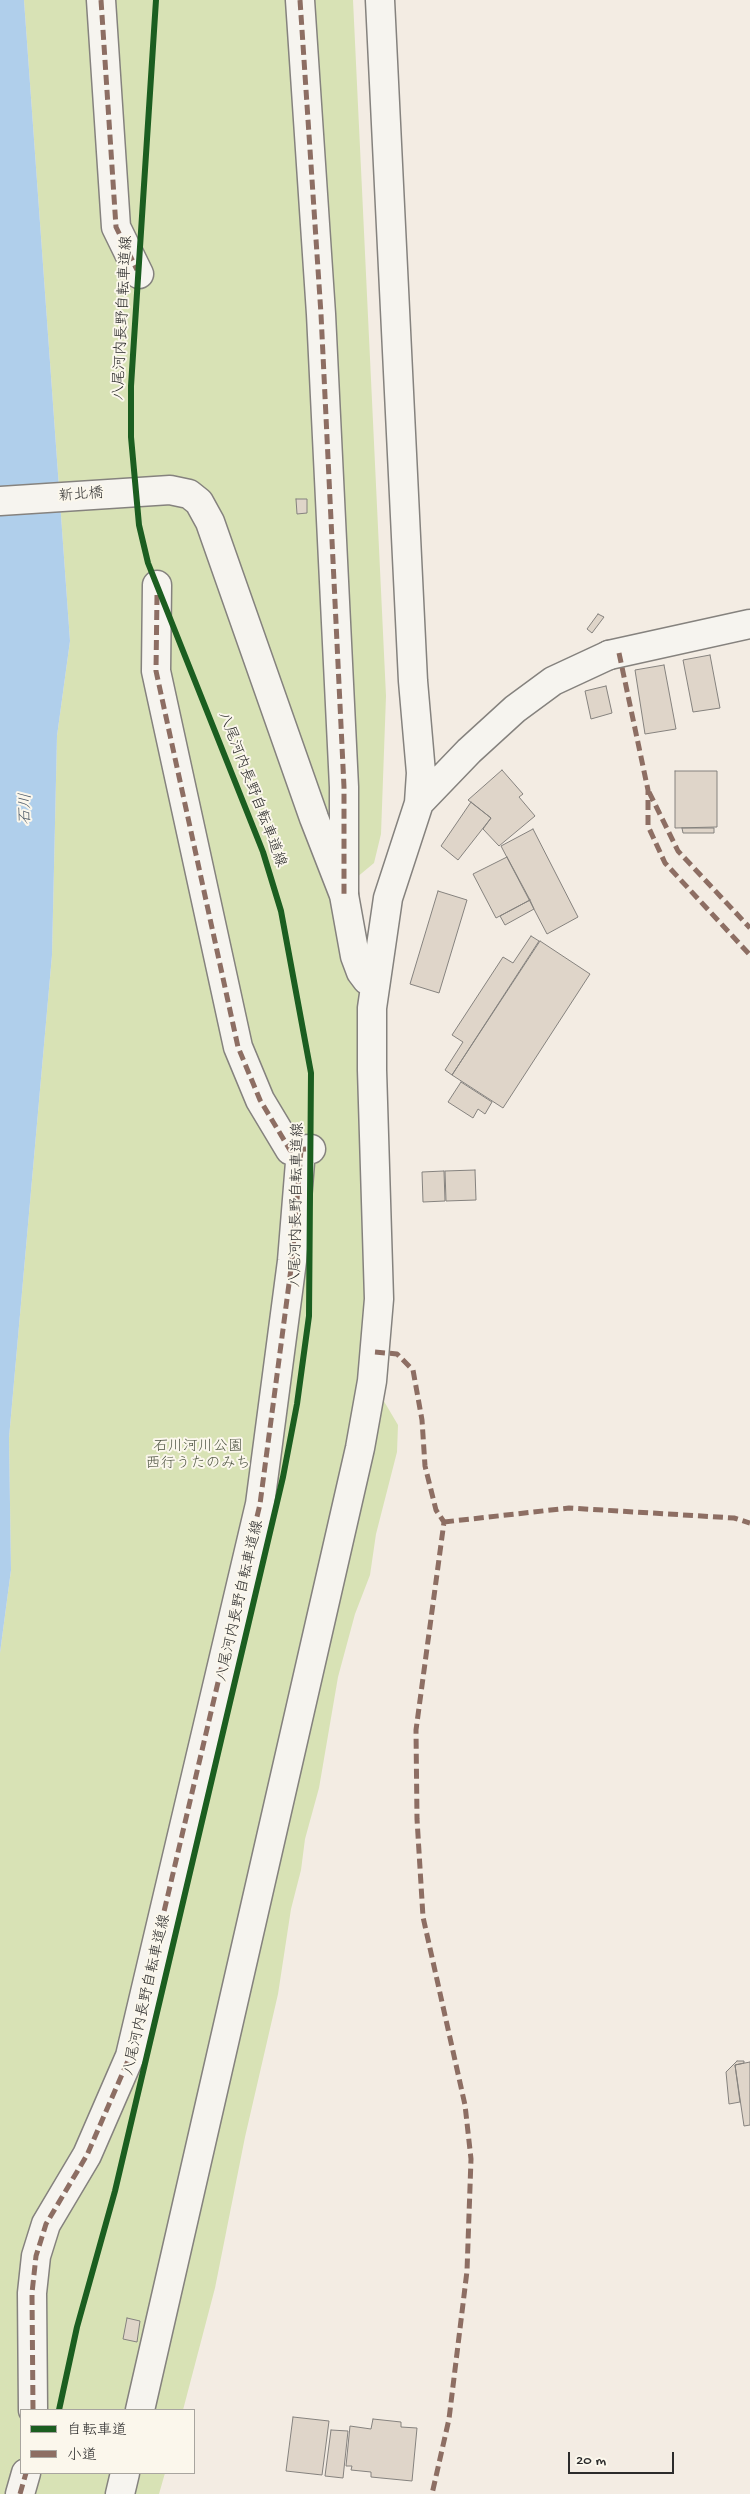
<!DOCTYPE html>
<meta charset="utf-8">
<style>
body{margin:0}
#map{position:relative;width:750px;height:2494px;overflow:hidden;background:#f3ece3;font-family:"Gochi Hand","Klee One",sans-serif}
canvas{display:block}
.legend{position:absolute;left:20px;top:2409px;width:175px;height:65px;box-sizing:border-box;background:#fbf7ec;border:1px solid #a8a59f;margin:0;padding:6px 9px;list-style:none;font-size:15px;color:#2b2b2b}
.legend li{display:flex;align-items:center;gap:10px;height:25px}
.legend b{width:25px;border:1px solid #a8a59f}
.scale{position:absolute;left:568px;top:2452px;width:106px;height:22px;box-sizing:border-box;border:2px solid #2b2b2b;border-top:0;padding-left:6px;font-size:15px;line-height:18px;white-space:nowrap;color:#2b2b2b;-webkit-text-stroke:4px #fbf7ec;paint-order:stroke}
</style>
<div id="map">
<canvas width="750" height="2494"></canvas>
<ul class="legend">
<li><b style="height:6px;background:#1b5e20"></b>自転車道</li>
<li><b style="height:6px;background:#8d6e63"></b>小道</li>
</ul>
<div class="scale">20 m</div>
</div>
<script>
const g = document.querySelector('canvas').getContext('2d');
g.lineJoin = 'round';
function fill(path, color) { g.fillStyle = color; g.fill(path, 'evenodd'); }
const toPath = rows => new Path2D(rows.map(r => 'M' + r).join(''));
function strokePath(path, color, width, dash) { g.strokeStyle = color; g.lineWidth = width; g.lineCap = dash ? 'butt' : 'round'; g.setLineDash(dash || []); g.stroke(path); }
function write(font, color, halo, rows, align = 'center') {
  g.font = font + ' "Gochi Hand","Klee One",sans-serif'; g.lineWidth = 4; g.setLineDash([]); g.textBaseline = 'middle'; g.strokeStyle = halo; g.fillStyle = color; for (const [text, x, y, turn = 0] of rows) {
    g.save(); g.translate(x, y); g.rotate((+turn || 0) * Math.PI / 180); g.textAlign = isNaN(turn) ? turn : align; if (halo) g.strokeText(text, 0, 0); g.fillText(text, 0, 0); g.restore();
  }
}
fill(toPath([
 [24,0,353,0,386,696,381,834,374,863,356,878,372,1381,398,1425,397,1452,376,1534,370,1575,355,1614,338,1677,319,1788,305,1839,301,1870,291,1909,278,1994,245,2137,215,2288,183,2410,21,2410,21,2473,165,2473,159,2494,0,2494,0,1653,11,1570,9,1438,52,955,57,736,70,641]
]), '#d8e2b5');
fill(toPath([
 [0,0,24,0,70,641,57,736,52,955,9,1438,11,1570,0,1653]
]), '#b0cfeb');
const building = toPath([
 [296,499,307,499,307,513,297,514,296,499],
 [598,614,604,617,592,633,587,629,598,614],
 [710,655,720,708,693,712,683,660,710,655],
 [664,665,676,729,645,734,635,670,664,665],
 [606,686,612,713,591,719,585,691,606,686],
 [502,770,523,794,519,797,535,816,499,846,483,829,491,818,468,800,502,770],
 [675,771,717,771,717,827,675,828,675,771],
 [471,802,491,818,458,860,441,846,471,802],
 [682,828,714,828,714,833,683,833,682,828],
 [533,829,578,917,547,934,501,846,533,829],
 [507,857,530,900,496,918,473,874,507,857],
 [438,891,467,900,439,993,410,984,438,891],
 [530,900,534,909,505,925,500,916,530,900],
 [531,936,539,941,452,1075,445,1070,463,1042,452,1035,503,957,513,963,531,936],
 [540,941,590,974,503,1108,452,1075,540,941],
 [461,1082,492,1102,485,1114,478,1109,473,1118,448,1102,461,1082],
 [475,1170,476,1200,446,1201,445,1171,475,1170],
 [444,1171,445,1201,423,1202,422,1172,444,1171],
 [737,2061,744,2061,744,2063,735,2065,740,2102,729,2104,726,2072,737,2061],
 [750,2062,750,2125,744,2126,735,2065,750,2062],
 [127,2318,140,2321,137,2342,123,2339,127,2318],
 [293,2417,329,2421,322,2475,286,2471,293,2417],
 [373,2419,401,2422,401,2427,417,2428,412,2481,371,2477,371,2472,351,2470,352,2466,346,2466,350,2426,371,2429,373,2419],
 [331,2430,348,2431,343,2478,325,2476,331,2430]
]);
fill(building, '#dfd5c9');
strokePath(building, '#85827e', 1);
const pedestrian = toPath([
 [101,0,116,227,139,274],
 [300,0,321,314,344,787,344,894],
 [157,585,156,671,238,1047,260,1100,290,1150,311,1149],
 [33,2410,32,2293,36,2256,46,2224,87,2155,130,2056,260,1504,292,1261,301,1150],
 [20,2494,26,2473]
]);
const minor = toPath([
 [0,501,170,490,189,494,199,502,210,522,314,818,344,895,355,956,361,972,367,980,375,984],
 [609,655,750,624]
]);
const tertiary = toPath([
 [419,803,469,751,515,709,553,681,609,655],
 [140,2410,360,1448,372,1381,379,1299,372,1070,372,1008,388,898,419,803,421,773,413,681,380,0],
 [120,2494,125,2473]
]);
strokePath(pedestrian, '#85827e', 31);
strokePath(minor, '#85827e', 31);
strokePath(tertiary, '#85827e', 31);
strokePath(pedestrian, '#f6f4ef', 28);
strokePath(minor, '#f6f4ef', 28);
strokePath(tertiary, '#f6f4ef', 28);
strokePath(toPath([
 [101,0,116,227,137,270],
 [300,0,321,314,344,787,344,895],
 [157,595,156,671,238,1047,260,1100,290,1150,306,1149],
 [619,653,648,790,648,826,665,863,750,955],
 [649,792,678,851,750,928],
 [375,1352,397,1354,413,1370,422,1420,425,1466,436,1510,444,1522,416,1730,417,1819,423,1917,465,2105,471,2159,467,2271,449,2419,432,2494],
 [444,1522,569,1508,734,1518,750,1523],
 [33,2410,32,2293,36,2256,46,2224,87,2155,130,2056,260,1504,292,1261,301,1150],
 [20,2494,26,2473]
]), '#8d6e63', 5, [10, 5]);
strokePath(toPath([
 [59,2410,77,2327,115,2191,283,1477,297,1404,309,1316,311,1073,281,911,263,852,148,563,139,525,131,437,131,386,156,0]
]), '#1b5e20', 6);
write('15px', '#2b2b2b', '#fbf7ec', [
 ["八尾河内長野自転車道線",124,318,-87],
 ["新北橋",81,496,-4],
 ["八尾河内長野自転車道線",251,790,69],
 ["八尾河内長野自転車道線",298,1205,-89],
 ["八尾河内長野自転車道線",241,1601,-77],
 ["八尾河内長野自転車道線",148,1995,-77]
]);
write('15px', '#505644', '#fbf7ec', [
 ["石川河川公園",198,1448],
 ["西行うたのみち",198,1465]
]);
write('italic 16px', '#4a5866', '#fbf7ec', [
 ["石川",27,809,-89]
]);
</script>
